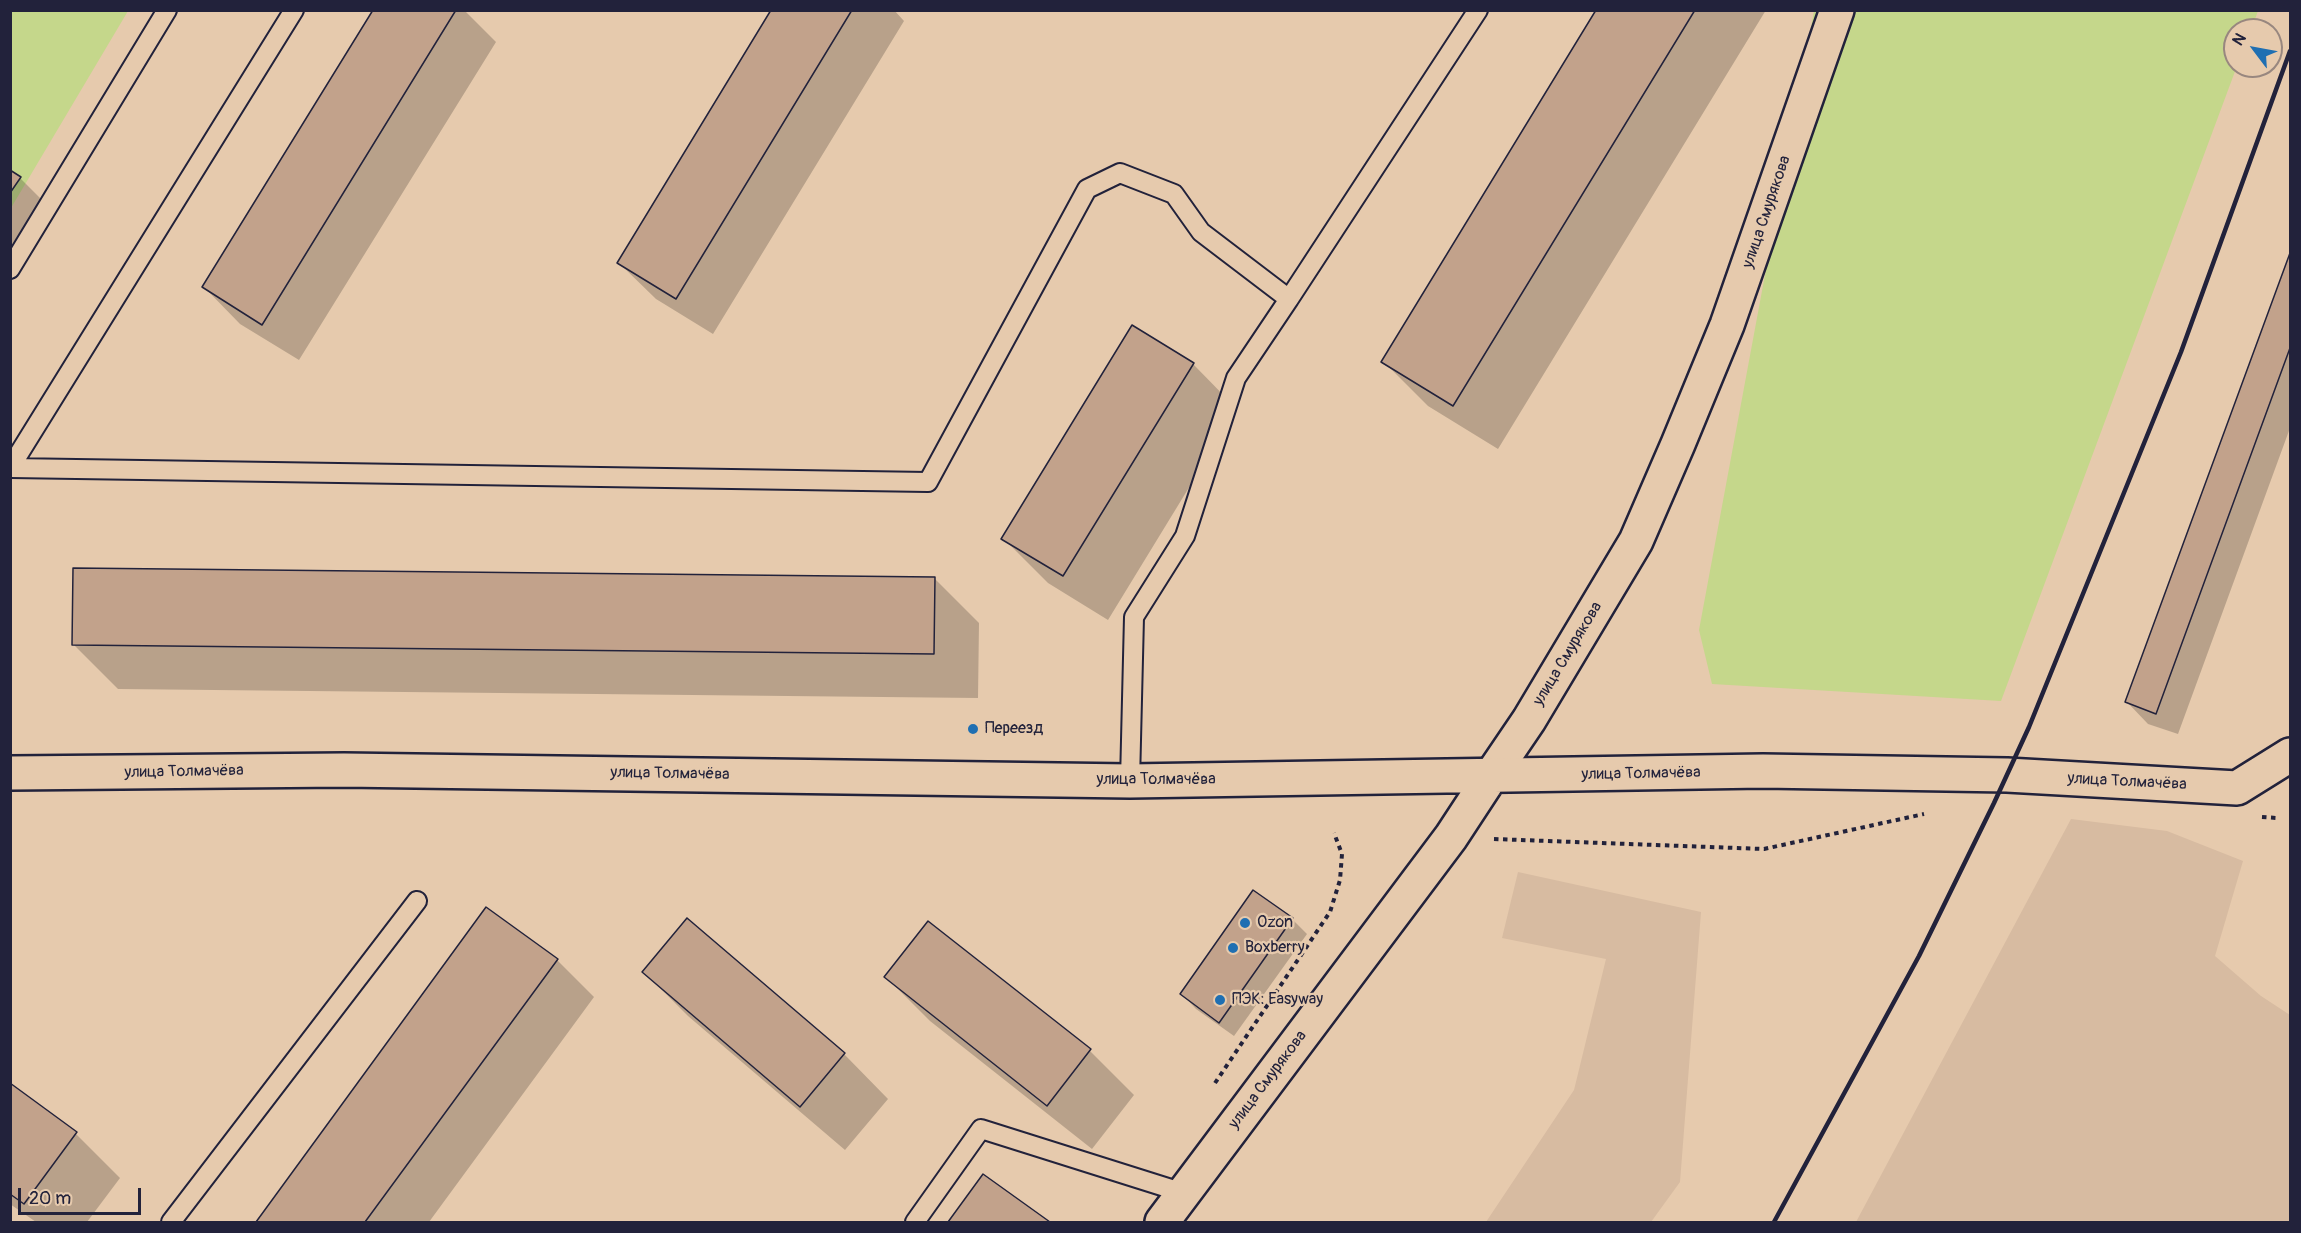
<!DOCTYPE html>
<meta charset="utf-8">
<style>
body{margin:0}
#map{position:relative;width:2301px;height:1233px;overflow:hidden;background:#e6caad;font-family:Pangolin,sans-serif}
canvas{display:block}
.frame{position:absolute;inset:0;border:12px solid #22223b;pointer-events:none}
.north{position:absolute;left:2223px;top:18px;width:60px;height:60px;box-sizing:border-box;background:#e6caad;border:2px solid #98877f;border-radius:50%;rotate:302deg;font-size:16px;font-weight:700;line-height:24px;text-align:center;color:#22223b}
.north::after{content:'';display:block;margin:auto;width:21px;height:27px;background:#1f6fb2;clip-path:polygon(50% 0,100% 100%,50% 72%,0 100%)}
.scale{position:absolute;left:18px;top:1188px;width:123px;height:27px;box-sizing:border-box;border:3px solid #22223b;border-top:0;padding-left:8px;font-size:18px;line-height:21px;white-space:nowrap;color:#22223b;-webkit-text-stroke:4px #e6caad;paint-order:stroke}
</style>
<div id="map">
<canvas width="2301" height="1233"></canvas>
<div class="frame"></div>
<div class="north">N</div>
<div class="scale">20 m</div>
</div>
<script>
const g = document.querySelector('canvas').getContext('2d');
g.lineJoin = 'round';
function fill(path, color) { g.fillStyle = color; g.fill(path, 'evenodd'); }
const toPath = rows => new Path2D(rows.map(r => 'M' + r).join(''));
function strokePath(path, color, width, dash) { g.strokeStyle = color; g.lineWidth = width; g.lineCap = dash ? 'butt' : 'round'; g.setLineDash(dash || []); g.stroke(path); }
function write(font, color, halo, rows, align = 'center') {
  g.font = font + ' Pangolin,sans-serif'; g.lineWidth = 4.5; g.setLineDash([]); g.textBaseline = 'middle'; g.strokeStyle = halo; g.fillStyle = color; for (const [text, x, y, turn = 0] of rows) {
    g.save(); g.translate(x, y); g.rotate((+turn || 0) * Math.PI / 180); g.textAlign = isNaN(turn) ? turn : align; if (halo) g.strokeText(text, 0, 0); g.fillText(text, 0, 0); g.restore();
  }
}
fill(toPath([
 [2071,819,2167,831,2243,861,2215,956,2261,996,2290,1015,2290,1222,1856,1222],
 [1518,872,1701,912,1680,1182,1651,1222,1486,1222,1574,1090,1606,959,1502,938]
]), '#d7bba1');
fill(toPath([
 [11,11,128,11,11,208],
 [1814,11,2258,11,2251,30,2235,30,2235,66,2237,66,2001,701,1712,684,1699,630]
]), '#c5d78b');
fill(toPath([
 [374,10,464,10,496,42,299,360,240,324,204,287],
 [773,10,894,10,904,21,713,334,656,299,619,263],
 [1598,10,1766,10,1498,449,1428,406,1383,361],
 [10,172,20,178,41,199,10,248],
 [2290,257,2290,428,2178,734,2148,724,2127,702],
 [1193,364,1237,409,1108,620,1048,583,1003,538],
 [934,578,979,623,978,698,118,689,74,645],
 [1254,892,1292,919,1307,934,1234,1036,1196,1009,1182,994],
 [486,909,557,960,594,997,429,1222,257,1222],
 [688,921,844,1054,888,1099,845,1150,688,1016,644,972],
 [928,923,1090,1051,1134,1095,1092,1149,930,1021,886,977],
 [10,1085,76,1134,120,1178,87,1222,36,1222,10,1204],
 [984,1176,1047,1222,950,1222]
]), '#0003');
const building = toPath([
 [373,10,456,10,262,325,202,287,373,10],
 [771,10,852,10,676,299,617,263,771,10],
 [1596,10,1695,10,1453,406,1381,362,1596,10],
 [10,170,21,177,10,193,10,170],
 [2290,253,2290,348,2156,714,2125,702,2290,253],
 [1132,325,1194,363,1063,576,1001,539,1132,325],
 [73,568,935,577,934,654,72,645,73,568],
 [1253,890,1293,918,1219,1023,1180,994,1253,890],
 [486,907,558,959,365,1222,256,1222,486,907],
 [687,918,845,1053,800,1107,642,972,687,918],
 [928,921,1091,1049,1047,1106,884,977,928,921],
 [10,1083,77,1132,24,1204,10,1194,10,1083],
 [983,1174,1050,1222,948,1222,983,1174]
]);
fill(building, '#c2a28b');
strokePath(building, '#22223b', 1.5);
const service = toPath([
 [10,269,167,10],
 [1289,299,1478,10],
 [10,468,294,10],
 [11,468,928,482,1087,189,1120,173,1174,194,1201,232,1289,299,1236,378,1185,536,1134,617,1130,781],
 [171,1222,417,901],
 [915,1222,981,1129,1184,1193]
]);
const minor = toPath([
 [1491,776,1529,720,1636,541,1678,444,1727,325,1837,10]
]);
const tertiary = toPath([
 [10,773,344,770,1130,781,1763,771,2007,775,2237,788,2290,755],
 [1162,1222,1451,837,1491,776]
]);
strokePath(service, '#22223b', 22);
strokePath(minor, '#22223b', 38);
strokePath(tertiary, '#22223b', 38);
strokePath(toPath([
 [2262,817,2277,818],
 [1494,839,1764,849,1924,814],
 [1215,1083,1330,912,1340,880,1342,854,1334,833]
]), '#22223b', 4, [4.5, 4.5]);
strokePath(service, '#e6caad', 18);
strokePath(minor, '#e6caad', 33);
strokePath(tertiary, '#e6caad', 33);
strokePath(toPath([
 [1774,1222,1919,956,1994,803,2029,727,2181,352,2290,51]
]), '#22223b', 4.5);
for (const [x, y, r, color] of [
 [973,729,6,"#1f6fb2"],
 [1245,923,6,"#1f6fb2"],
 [1233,948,6,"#1f6fb2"],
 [1220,1000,6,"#1f6fb2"]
]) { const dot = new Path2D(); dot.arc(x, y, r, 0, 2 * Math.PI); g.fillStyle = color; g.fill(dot); strokePath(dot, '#e6caad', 2); }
write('16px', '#22223b', '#e6caad', [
 ["улица Смурякова",1767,212,-71],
 ["улица Смурякова",1568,654,-59],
 ["улица Толмачёва",184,772,-1],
 ["улица Толмачёва",670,774,1],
 ["улица Толмачёва",1641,774,-1],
 ["улица Толмачёва",1156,780],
 ["улица Толмачёва",2127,782,3],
 ["улица Смурякова",1268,1080,-53]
]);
write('16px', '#22223b', '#e6caad', [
 ["Переезд",985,729],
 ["Ozon",1257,923],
 ["Boxberry",1245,948],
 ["ПЭК: Easyway",1232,1000]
], 'left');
</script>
